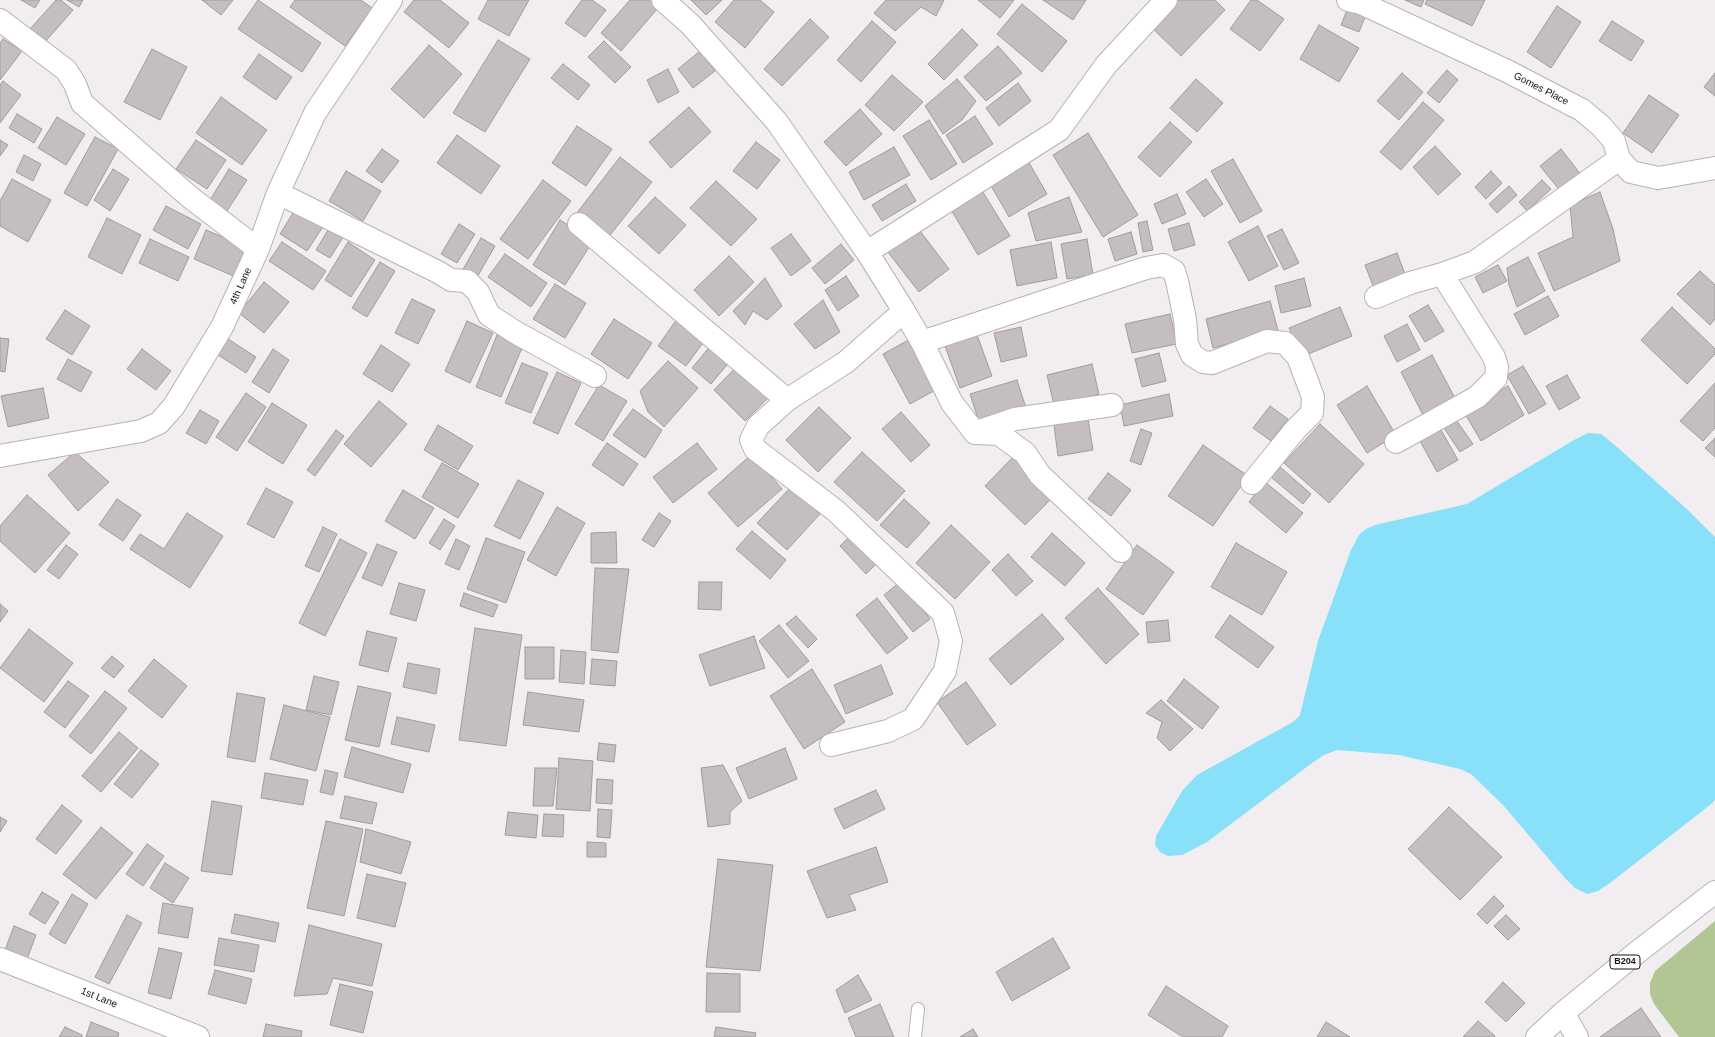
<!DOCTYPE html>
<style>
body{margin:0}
canvas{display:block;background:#f1edf0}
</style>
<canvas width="1715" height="1037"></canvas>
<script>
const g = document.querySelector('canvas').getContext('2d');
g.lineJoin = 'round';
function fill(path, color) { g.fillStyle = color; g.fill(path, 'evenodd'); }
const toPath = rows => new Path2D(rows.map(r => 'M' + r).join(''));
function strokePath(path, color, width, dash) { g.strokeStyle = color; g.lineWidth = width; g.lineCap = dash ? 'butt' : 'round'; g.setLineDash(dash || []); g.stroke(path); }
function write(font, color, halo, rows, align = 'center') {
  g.font = font + ' Helvetica,sans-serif'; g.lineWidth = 3; g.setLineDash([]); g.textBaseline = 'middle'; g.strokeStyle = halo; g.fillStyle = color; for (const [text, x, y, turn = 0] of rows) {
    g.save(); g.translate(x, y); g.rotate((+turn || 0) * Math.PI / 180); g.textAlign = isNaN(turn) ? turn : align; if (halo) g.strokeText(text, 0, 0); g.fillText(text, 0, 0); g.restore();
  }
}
fill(toPath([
 [1715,921,1715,1037,1679,1037,1654,1004,1650,994,1650,983,1655,971]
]), '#b2c694');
fill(toPath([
 [1588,433,1601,434,1617,447,1688,510,1715,537,1715,800,1710,805,1610,883,1598,891,1587,894,1575,888,1565,878,1503,805,1471,774,1460,769,1399,755,1337,750,1324,755,1312,763,1207,842,1182,855,1168,856,1160,852,1155,845,1156,836,1182,791,1197,775,1293,722,1300,715,1318,641,1351,550,1359,535,1366,529,1375,525,1467,504,1574,440]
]), '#88e0f9');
const building = toPath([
 [21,0,40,0,35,8,21,0],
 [56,0,61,0,73,10,45,42,30,29,56,0],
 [67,0,83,0,79,7,67,0],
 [202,0,233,0,221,15,202,0],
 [258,0,321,43,302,72,238,29,258,0],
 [295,0,361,0,372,8,345,46,290,7,295,0],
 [414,0,440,0,469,23,449,48,404,12,414,0],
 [488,0,529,0,509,36,478,19,488,0],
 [582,0,592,0,606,10,585,37,565,23,582,0],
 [630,0,649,0,658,8,621,51,601,33,630,0],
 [691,0,722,0,706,15,691,0],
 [734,0,760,0,774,12,745,48,715,22,734,0],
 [886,0,944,0,936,16,921,7,895,31,874,13,886,0],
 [978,0,1014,0,1000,18,978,0],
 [1043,0,1086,0,1073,20,1043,0],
 [1175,0,1215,0,1225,10,1181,56,1150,26,1175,0],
 [1251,0,1257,0,1284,19,1260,51,1230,29,1251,0],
 [1405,0,1424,0,1421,7,1405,0],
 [1427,0,1485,0,1472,26,1425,4,1427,0],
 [1022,4,1067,41,1042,72,997,34,1022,4],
 [1557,6,1581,22,1551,68,1527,52,1557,6],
 [1347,10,1365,17,1359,32,1341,25,1347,10],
 [810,19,829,37,782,86,764,69,810,19],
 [872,21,896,42,861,82,837,60,872,21],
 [1612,21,1644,41,1631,61,1599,41,1612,21],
 [1319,25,1359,48,1339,82,1300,59,1319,25],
 [962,29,978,45,944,80,928,64,962,29],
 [3,39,22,51,0,80,0,43,3,39],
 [498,40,530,59,485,132,453,113,498,40],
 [604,41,631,67,615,83,588,57,604,41],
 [429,45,462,74,424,118,391,89,429,45],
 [998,46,1022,73,986,101,964,77,998,46],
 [152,49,187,67,160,120,124,102,152,49],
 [700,51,715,71,693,88,678,69,700,51],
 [259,54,292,77,276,100,243,77,259,54],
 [563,64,590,85,578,100,551,78,563,64],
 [668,69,679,92,658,103,647,80,668,69],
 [1447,70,1458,80,1439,103,1427,93,1447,70],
 [1402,73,1423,92,1399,120,1377,101,1402,73],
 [1715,73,1715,96,1704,87,1715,73],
 [892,75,923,102,894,131,865,105,892,75],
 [957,79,976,101,962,120,943,134,925,106,957,79],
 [1196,79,1223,103,1197,132,1170,108,1196,79],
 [3,81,21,95,0,123,0,85,3,81],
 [1018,83,1031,101,999,126,986,108,1018,83],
 [1649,95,1679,115,1652,153,1623,133,1649,95],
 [221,97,267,130,242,165,196,133,221,97],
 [1423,102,1444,120,1401,170,1380,152,1423,102],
 [689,107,711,132,671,168,649,142,689,107],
 [860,109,882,134,846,166,824,142,860,109],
 [17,114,42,129,34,143,9,128,17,114],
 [975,116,993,144,963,163,946,135,975,116],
 [57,117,85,134,66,165,38,148,57,117],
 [929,120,957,164,931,180,903,136,929,120],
 [1170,122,1192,142,1160,177,1138,157,1170,122],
 [577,126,612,149,586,186,552,163,577,126],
 [1088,133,1138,215,1103,237,1053,155,1088,133],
 [457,135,500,166,481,194,437,163,457,135],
 [95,137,118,149,87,206,64,193,95,137],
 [0,140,8,145,0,156,0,140],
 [196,140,226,160,207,189,176,169,196,140],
 [756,142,780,160,757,189,733,171,756,142],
 [1435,146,1461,174,1438,195,1413,167,1435,146],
 [894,147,910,175,864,200,849,172,894,147],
 [382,149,399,161,382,183,366,171,382,149],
 [1561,149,1582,176,1562,193,1540,166,1561,149],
 [24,155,41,164,33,181,16,172,24,155],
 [620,157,652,182,607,239,576,214,620,157],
 [1233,159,1262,211,1240,223,1211,171,1233,159],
 [1028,161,1047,194,1009,217,990,184,1028,161],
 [113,169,129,179,110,211,94,200,113,169],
 [229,169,247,180,227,211,210,200,229,169],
 [346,171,381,191,363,221,329,201,346,171],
 [1491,171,1502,183,1486,199,1475,187,1491,171],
 [12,179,51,200,28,242,0,226,0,201,12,179],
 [1206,179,1223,204,1204,217,1186,192,1206,179],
 [543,180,571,201,528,259,500,239,543,180],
 [1542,180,1551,189,1527,211,1519,202,1542,180],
 [716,181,757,219,731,246,690,208,716,181],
 [906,184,916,201,882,221,872,205,906,184],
 [1509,186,1517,195,1497,213,1489,204,1509,186],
 [981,189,1010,236,978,255,950,208,981,189],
 [1600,192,1613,229,1620,261,1554,291,1538,253,1573,237,1570,205,1600,192],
 [1177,194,1186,214,1162,224,1154,204,1177,194],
 [655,197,686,225,659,254,628,226,655,197],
 [1069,197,1082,232,1036,241,1028,213,1069,197],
 [298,205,326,222,307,251,280,234,298,205],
 [166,206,201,224,188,249,153,230,166,206],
 [107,218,141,235,122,274,88,257,107,218],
 [560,220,593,241,565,285,533,265,560,220],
 [1147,221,1153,250,1143,252,1138,223,1147,221],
 [1189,223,1195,245,1174,251,1168,229,1189,223],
 [459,224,475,234,457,263,441,254,459,224],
 [331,225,345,234,330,258,316,250,331,225],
 [1258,226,1278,266,1249,281,1228,242,1258,226],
 [917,227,949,269,919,292,887,251,917,227],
 [1282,229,1299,263,1284,270,1267,236,1282,229],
 [206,230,251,249,238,278,194,259,206,230],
 [1131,232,1137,254,1115,261,1108,239,1131,232],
 [791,234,811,261,791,276,771,248,791,234],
 [481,238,495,246,476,279,462,271,481,238],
 [150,239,189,257,178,281,139,263,150,239],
 [1087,239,1093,275,1067,279,1061,244,1087,239],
 [282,242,326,271,313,290,269,261,282,242],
 [348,242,375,260,351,297,325,280,348,242],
 [1051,242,1057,278,1017,286,1010,250,1051,242],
 [841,244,854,260,825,284,812,268,841,244],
 [1397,253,1407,279,1375,291,1365,265,1397,253],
 [505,254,547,283,531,307,488,277,505,254],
 [729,256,754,282,719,316,694,290,729,256],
 [1528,257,1545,291,1517,307,1509,285,1507,268,1528,257],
 [380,262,395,271,367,317,352,308,380,262],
 [1498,265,1507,281,1483,293,1475,277,1498,265],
 [1700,271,1715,285,1715,319,1710,325,1677,294,1700,271],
 [846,276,859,296,838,311,825,290,846,276],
 [765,278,782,306,767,320,753,311,745,325,733,311,765,278],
 [1304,278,1311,306,1281,313,1275,286,1304,278],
 [264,282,289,302,264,333,239,313,264,282],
 [555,284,586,303,565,338,533,319,555,284],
 [1548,296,1559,316,1525,335,1514,314,1548,296],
 [412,299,435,310,418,344,395,333,412,299],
 [823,300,840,332,815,349,794,324,823,300],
 [1270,301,1278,330,1213,348,1206,319,1270,301],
 [1428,305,1444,331,1425,342,1409,316,1428,305],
 [1340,307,1352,336,1301,357,1289,328,1340,307],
 [1672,307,1715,349,1715,354,1687,384,1641,340,1672,307],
 [65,310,90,326,72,355,46,339,65,310],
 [1170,314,1177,344,1132,353,1125,324,1170,314],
 [679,316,708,336,686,366,658,346,679,316],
 [614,319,652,343,628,379,591,354,614,319],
 [467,321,493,333,470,383,445,371,467,321],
 [1407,324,1420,350,1397,362,1384,336,1407,324],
 [1021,327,1027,356,1001,362,994,333,1021,327],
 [499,330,525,341,501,397,476,387,499,330],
 [976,332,992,376,960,388,944,343,976,332],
 [225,337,256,357,246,373,215,353,225,337],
 [914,337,941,387,910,404,883,354,914,337],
 [0,338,9,339,5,372,0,371,0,338],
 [712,344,731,360,711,384,692,368,712,344],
 [381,345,410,364,392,392,363,374,381,345],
 [142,349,171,371,156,390,127,369,142,349],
 [273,349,289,360,269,393,252,382,273,349],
 [1159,353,1166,381,1142,387,1135,359,1159,353],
 [1432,355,1455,398,1423,415,1401,372,1432,355],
 [68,359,92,372,81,392,57,379,68,359],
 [668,361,698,388,664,427,648,412,640,391,668,361],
 [522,363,548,373,531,413,505,403,522,363],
 [739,364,771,395,745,421,714,390,739,364],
 [1092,364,1099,394,1054,405,1047,375,1092,364],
 [1523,366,1546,404,1529,414,1507,375,1523,366],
 [557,372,581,383,558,434,533,423,557,372],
 [1567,375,1580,398,1559,410,1546,386,1567,375],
 [1017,380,1026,408,979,422,970,394,1017,380],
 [1715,383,1715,428,1703,441,1680,421,1715,383],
 [599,385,627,401,603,441,575,424,599,385],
 [1367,386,1396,435,1367,453,1337,405,1367,386],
 [1508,386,1524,415,1481,441,1464,412,1508,386],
 [43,388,49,418,8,427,1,396,43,388],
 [246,393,266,407,237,451,216,437,246,393],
 [1169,394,1173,416,1124,426,1120,405,1169,394],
 [379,401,407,424,371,467,344,444,379,401],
 [272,403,307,425,283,464,248,442,272,403],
 [1270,406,1288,419,1271,441,1253,428,1270,406],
 [819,407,851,438,818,472,786,440,819,407],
 [633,409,662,430,645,458,613,435,633,409],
 [200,410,219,421,206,444,186,433,200,410],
 [901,412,930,445,911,462,882,429,901,412],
 [1454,417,1473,444,1460,452,1442,425,1454,417],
 [1088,419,1093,450,1058,456,1054,425,1088,419],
 [1320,424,1364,464,1329,503,1284,463,1320,424],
 [438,425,473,446,458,470,424,450,438,425],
 [1141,429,1152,433,1141,465,1130,461,1141,429],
 [336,430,344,436,315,476,307,470,336,430],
 [1441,430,1458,460,1437,472,1420,441,1441,430],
 [1715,438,1715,457,1705,448,1715,438],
 [607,443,638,464,623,486,592,465,607,443],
 [697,443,717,469,673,503,653,477,697,443],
 [1203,445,1248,476,1213,526,1168,496,1203,445],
 [75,452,109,482,78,511,48,475,75,452],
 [862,452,905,491,877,521,834,482,862,452],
 [752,454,782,489,738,527,708,493,752,454],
 [1014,456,1055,495,1025,525,985,486,1014,456],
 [442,463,479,484,458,518,422,497,442,463],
 [1280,467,1311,494,1303,504,1271,477,1280,467],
 [1108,473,1131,490,1111,516,1088,499,1108,473],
 [518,480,544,493,520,539,494,526,518,480],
 [1265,482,1303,513,1286,533,1249,502,1265,482],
 [791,487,820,514,787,550,757,523,791,487],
 [266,488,293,502,274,538,247,524,266,488],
 [403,490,434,508,415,539,385,521,403,490],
 [27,495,70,533,35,573,0,541,0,526,27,495],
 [117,499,141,515,123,541,99,525,117,499],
 [904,499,930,523,907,548,880,525,904,499],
 [557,507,585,523,556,576,527,560,557,507],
 [187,513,223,536,190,588,130,549,140,534,164,549,187,513],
 [659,513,671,521,654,547,642,540,659,513],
 [444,519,455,526,440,550,429,543,444,519],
 [951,525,990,562,955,599,916,563,951,525],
 [323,527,337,534,319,572,305,566,323,527],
 [752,531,786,560,770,579,736,549,752,531],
 [855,531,881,559,866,574,840,546,855,531],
 [616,532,617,563,591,563,591,533,616,532],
 [1052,533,1085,563,1065,586,1031,557,1052,533],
 [486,538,525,552,506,603,467,589,486,538],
 [340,539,367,553,325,636,299,623,340,539],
 [456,539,470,546,459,570,445,564,456,539],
 [1236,543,1287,572,1262,615,1211,587,1236,543],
 [377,544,397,552,382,586,362,578,377,544],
 [66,545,78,554,59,579,47,570,66,545],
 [1137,545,1174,572,1143,615,1106,589,1137,545],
 [1008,554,1033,581,1016,596,992,570,1008,554],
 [595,568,629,569,618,653,591,650,595,568],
 [699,582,722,582,721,610,698,609,699,582],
 [900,582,930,619,913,632,884,595,900,582],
 [399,583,425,590,416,621,390,614,399,583],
 [1098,588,1139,634,1106,664,1065,618,1098,588],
 [464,593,498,605,493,617,460,606,464,593],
 [877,598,908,638,887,654,856,615,877,598],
 [0,604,8,611,0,622,0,604],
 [1042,614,1064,639,1011,685,989,659,1042,614],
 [1230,615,1274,647,1258,668,1215,637,1230,615],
 [796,616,817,639,808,648,786,624,796,616],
 [1168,620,1170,641,1148,643,1146,622,1168,620],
 [779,625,809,661,788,678,759,641,779,625],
 [475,628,522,635,506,746,459,740,475,628],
 [29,629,73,663,44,702,0,668,29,629],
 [367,631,397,638,388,672,359,665,367,631],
 [754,636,765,668,710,686,699,655,754,636],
 [525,647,554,647,554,679,525,679,525,647],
 [561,650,586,652,584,684,559,682,561,650],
 [112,656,124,666,114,678,101,668,112,656],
 [154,659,187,686,162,718,128,691,154,659],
 [592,659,617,661,615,686,590,684,592,659],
 [408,663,440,669,436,694,403,687,408,663],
 [881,665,893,694,846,714,834,685,881,665],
 [812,669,845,722,804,749,770,696,812,669],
 [314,676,339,682,331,715,306,710,314,676],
 [1184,679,1219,707,1202,729,1167,701,1184,679],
 [68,681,89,696,65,728,44,712,68,681],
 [966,682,996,725,967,745,937,702,966,682],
 [358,686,391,693,379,747,345,740,358,686],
 [105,691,127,708,91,754,69,736,105,691],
 [528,692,584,700,579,732,523,725,528,692],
 [237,693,265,698,255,762,227,757,237,693],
 [1161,700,1193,729,1170,751,1157,738,1162,722,1146,713,1161,700],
 [284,705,330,717,316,771,270,759,284,705],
 [397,717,435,725,429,752,391,744,397,717],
 [119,732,138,748,101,792,82,776,119,732],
 [599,743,616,745,614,762,597,760,599,743],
 [352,747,411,764,403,793,344,777,352,747],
 [785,748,797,779,749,799,736,768,785,748],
 [141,750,159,764,132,798,114,784,141,750],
 [559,758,593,761,590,811,556,809,559,758],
 [723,765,742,801,730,812,730,824,708,827,701,768,723,765],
 [535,768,557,768,553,806,533,806,535,768],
 [325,770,338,773,333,795,320,792,325,770],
 [265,773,308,780,303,805,261,798,265,773],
 [597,779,613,780,612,804,596,803,597,779],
 [876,790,885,809,844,829,834,809,876,790],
 [345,796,377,803,372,824,340,818,345,796],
 [212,801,242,806,232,875,201,871,212,801],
 [62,805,82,821,56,854,36,839,62,805],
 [1449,807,1502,857,1460,900,1408,849,1449,807],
 [598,809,612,810,610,838,597,837,598,809],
 [508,812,538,815,536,838,505,835,508,812],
 [544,814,564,815,563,837,542,836,544,814],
 [0,817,7,821,0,832,0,817],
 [326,821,363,829,344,916,307,908,326,821],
 [101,827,133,853,96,899,63,874,101,827],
 [366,829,411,842,401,874,360,862,366,829],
 [587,842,606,843,606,857,587,857,587,842],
 [147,844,164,856,143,886,126,874,147,844],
 [876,847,888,882,849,895,856,910,827,918,807,871,876,847],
 [718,859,773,865,760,971,706,967,718,859],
 [165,863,189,878,173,903,150,888,165,863],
 [367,874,406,883,395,927,357,918,367,874],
 [42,892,59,902,45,924,29,914,42,892],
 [72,894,88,904,65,944,49,934,72,894],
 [1494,896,1504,906,1487,924,1477,914,1494,896],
 [163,903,193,908,188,938,158,933,163,903],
 [235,914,279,923,275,942,231,933,235,914],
 [127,915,142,923,109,984,95,977,127,915],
 [1506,915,1520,929,1508,940,1494,926,1506,915],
 [309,925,382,944,372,986,333,978,327,994,294,996,309,925],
 [14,926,36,935,27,959,5,950,14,926],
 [219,938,259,945,254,972,214,965,219,938],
 [1053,938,1070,968,1012,1001,996,972,1053,938],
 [159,948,182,953,171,999,148,993,159,948],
 [215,970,252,979,246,1004,208,994,215,970],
 [707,973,740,974,740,1012,706,1012,707,973],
 [858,975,872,1000,845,1013,836,990,858,975],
 [1503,982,1525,1003,1506,1022,1485,1002,1503,982],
 [340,984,373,992,363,1033,330,1025,340,984],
 [1166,986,1228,1026,1222,1037,1183,1037,1148,1015,1166,986],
 [880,1004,894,1037,856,1037,848,1018,880,1004],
 [1641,1008,1661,1037,1600,1037,1641,1008],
 [1478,1021,1495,1036,1494,1037,1463,1037,1478,1021],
 [91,1022,119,1033,118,1037,86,1037,91,1022],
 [1326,1022,1350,1037,1317,1037,1326,1022],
 [266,1024,302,1031,301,1037,263,1037,266,1024],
 [65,1027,82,1035,82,1037,59,1037,65,1027],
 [716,1027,756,1033,755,1037,714,1037,716,1027],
 [973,1029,978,1037,960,1037,973,1029]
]);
fill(building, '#c4bfbe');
strokePath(building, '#a19c9c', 1);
const service = toPath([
 [915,1037,918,1009]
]);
const minor = toPath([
 [663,0,690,24,777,122,867,252,904,311,922,342,952,403,975,433,999,434,1025,453,1040,475,1121,551],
 [1348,0,1361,3,1507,71,1582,110,1601,126,1614,141,1619,159,1631,172,1658,178,1715,168],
 [0,20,66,70,75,84,82,103,191,198,258,249],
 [278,193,438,272,451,280,467,281,478,292,489,315,515,332,595,376],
 [579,224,787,400],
 [867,252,1059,130,1106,65,1166,0],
 [1376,297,1410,283,1442,274,1475,262,1619,159],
 [922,342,1146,268,1163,265,1174,271,1177,281,1185,319,1187,344,1192,355,1203,362,1212,363,1267,341,1285,343,1298,357,1313,397,1312,413,1295,430,1252,483],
 [980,431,1015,419,1112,405],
 [1396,442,1477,397,1496,378,1497,367,1494,357,1442,274],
 [0,456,141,431,159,423,174,406,222,327,258,249,278,193,315,113,391,0],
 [831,745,888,731,913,719,945,671,951,641,943,613,836,511,755,449,751,440,758,426,787,400,846,362,904,311],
 [0,959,198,1037],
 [1563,1013,1577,1037]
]);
const primary = toPath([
 [1537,1037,1563,1013,1635,954,1715,892]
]);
strokePath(service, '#b6b2b5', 14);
strokePath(minor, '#b6b2b5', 24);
strokePath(primary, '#b6b2b5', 24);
strokePath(service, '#fff', 12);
strokePath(minor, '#fff', 22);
strokePath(primary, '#fff', 22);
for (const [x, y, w] of [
 [1625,962,30]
]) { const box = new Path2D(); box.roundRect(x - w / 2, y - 7, w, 14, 3); g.fillStyle = '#fefbfe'; g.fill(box); strokePath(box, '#161516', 1); }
write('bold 9px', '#161516', null, [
 ["B204",1625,962]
]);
write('10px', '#161516', '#fefbfe', [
 ["Gomes Place",1541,89,27],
 ["4th Lane",241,286,-66],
 ["1st Lane",99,998,22]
]);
</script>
